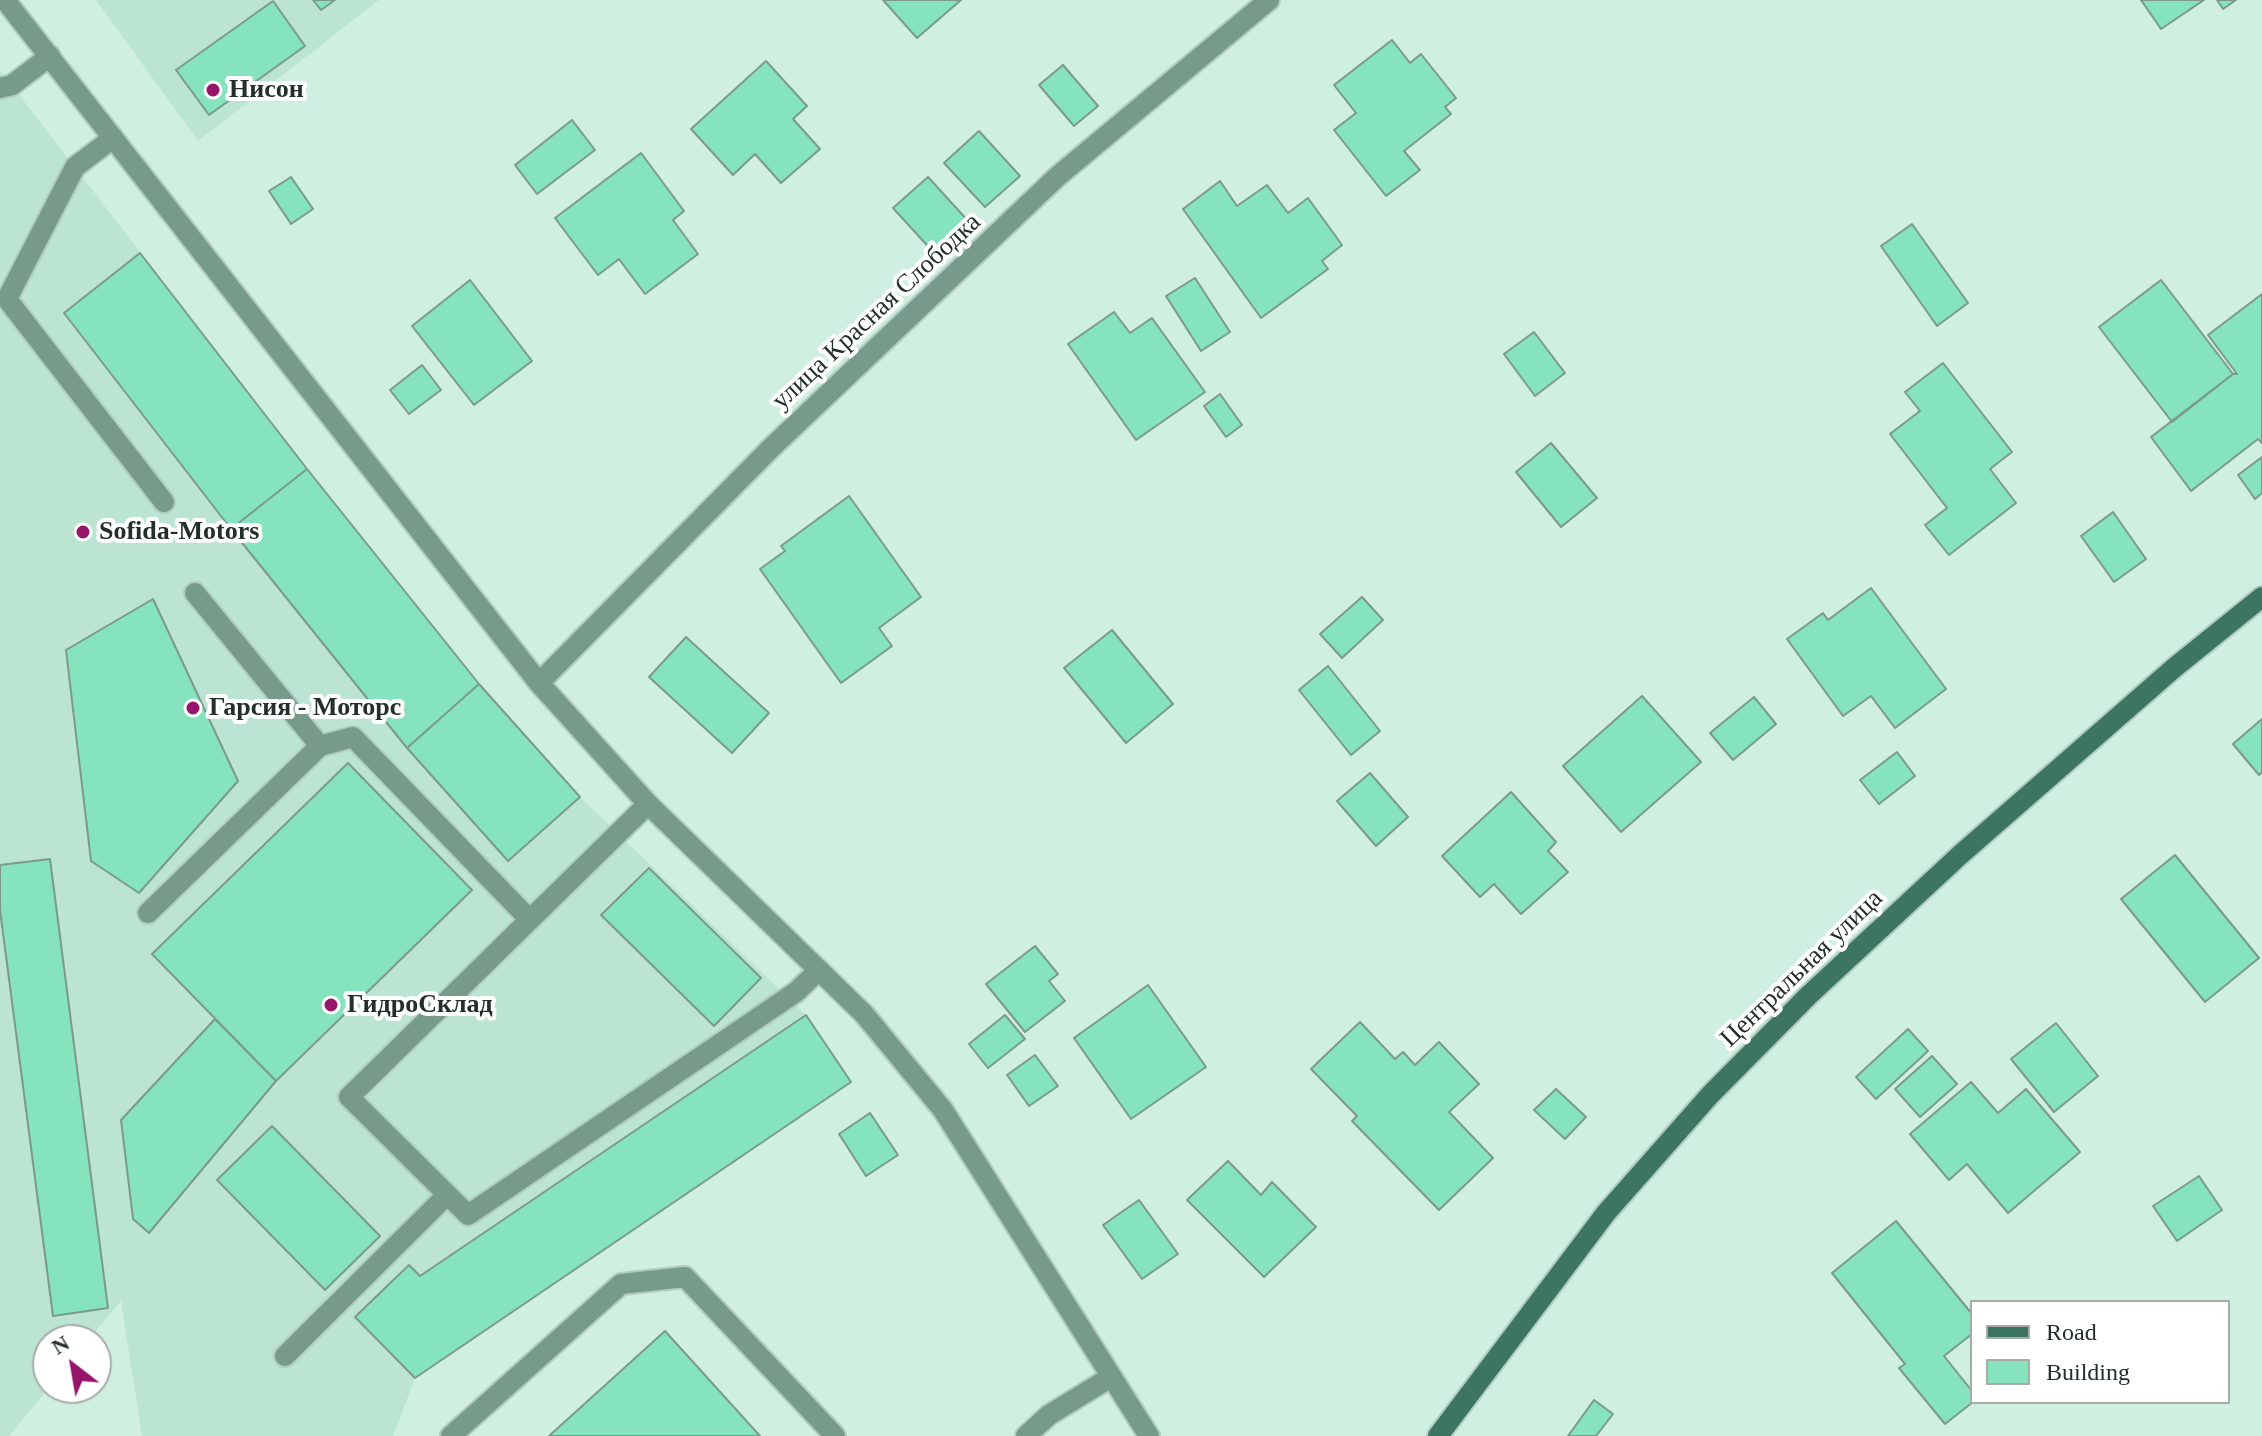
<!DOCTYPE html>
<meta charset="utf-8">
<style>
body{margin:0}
#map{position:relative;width:2262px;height:1436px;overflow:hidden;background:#cfefe0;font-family:"Times New Roman",serif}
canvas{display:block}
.legend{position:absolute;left:1970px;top:1300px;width:260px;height:104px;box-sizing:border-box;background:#fff;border:2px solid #a7aca9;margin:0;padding:10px 14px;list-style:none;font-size:24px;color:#232f29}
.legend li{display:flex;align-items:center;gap:16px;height:40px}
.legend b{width:40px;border:2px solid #a7aca9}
.north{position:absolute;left:32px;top:1324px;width:80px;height:80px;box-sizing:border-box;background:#fff;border:2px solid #a7aca9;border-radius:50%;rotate:329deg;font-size:22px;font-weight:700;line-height:32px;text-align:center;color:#232f29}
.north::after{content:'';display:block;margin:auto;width:28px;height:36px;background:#97146b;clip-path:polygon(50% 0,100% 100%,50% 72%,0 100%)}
</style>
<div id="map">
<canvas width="2262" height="1436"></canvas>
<ul class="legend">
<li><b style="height:10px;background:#3c7660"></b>Road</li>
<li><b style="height:22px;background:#85e3bd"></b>Building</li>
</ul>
<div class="north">N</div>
</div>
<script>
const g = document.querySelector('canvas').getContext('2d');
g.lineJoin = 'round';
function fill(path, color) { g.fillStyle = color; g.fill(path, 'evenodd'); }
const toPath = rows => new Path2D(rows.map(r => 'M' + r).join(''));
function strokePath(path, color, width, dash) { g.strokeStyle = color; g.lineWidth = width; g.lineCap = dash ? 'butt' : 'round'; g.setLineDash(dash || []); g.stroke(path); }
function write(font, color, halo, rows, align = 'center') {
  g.font = font + ' "Times New Roman",serif'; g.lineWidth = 8; g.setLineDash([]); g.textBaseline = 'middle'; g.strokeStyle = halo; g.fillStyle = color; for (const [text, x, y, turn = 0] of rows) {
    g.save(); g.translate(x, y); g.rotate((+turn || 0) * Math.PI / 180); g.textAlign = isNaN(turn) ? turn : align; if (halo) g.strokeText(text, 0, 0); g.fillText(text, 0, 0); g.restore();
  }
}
fill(toPath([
 [96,0,379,0,198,141],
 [0,70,307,469,479,684,580,797,806,1015,851,1082,415,1378,393,1436,142,1436,121,1301,88,1340,48,1340,49,1388,9,1436,0,1436]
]), '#bce4d3');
const building = toPath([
 [313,0,335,0,321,10,313,0],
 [883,0,961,0,917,38,883,0],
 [2141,0,2204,0,2161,29,2141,0],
 [2217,0,2236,0,2223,9,2217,0],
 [273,1,305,46,209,115,176,70,273,1],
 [1392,40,1410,63,1421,54,1456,98,1445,107,1451,114,1404,151,1420,170,1386,196,1334,130,1356,113,1334,85,1392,40],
 [766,61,807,106,793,119,820,149,781,183,755,154,733,175,691,129,766,61],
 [1063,65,1098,106,1074,126,1039,85,1063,65],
 [572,120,595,150,537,194,515,165,572,120],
 [979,131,1020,176,985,207,944,163,979,131],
 [641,153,684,211,673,220,698,254,645,294,619,259,598,275,555,218,641,153],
 [291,177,313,209,291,224,269,191,291,177],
 [928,177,970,223,935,254,893,208,928,177],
 [1220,181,1237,206,1267,185,1288,213,1308,198,1342,245,1322,261,1328,269,1261,318,1183,209,1220,181],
 [1912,224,1968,303,1937,326,1881,246,1912,224],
 [140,253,307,469,231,529,64,313,140,253],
 [1195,278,1230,332,1201,351,1166,296,1195,278],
 [470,280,532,361,474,405,412,326,470,280],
 [2161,280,2233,374,2172,422,2099,327,2161,280],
 [2262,294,2262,443,2258,439,2191,491,2151,437,2233,374,2237,374,2208,335,2262,294],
 [1114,312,1130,333,1152,318,1205,392,1136,440,1068,344,1114,312],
 [1534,332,1565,373,1535,396,1504,354,1534,332],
 [1943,363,2012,452,1990,469,2016,503,1949,555,1925,525,1947,508,1890,434,1920,411,1905,392,1943,363],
 [422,365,441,390,409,414,390,390,422,365],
 [1220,394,1242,425,1226,437,1204,406,1220,394],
 [1551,443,1597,498,1561,527,1516,472,1551,443],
 [2262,457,2262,493,2255,499,2238,475,2262,457],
 [307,469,479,684,407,748,231,529,307,469],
 [849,496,921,597,879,628,892,646,841,683,760,569,785,551,781,546,849,496],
 [2113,512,2146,559,2114,582,2081,536,2113,512],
 [1871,588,1946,689,1895,728,1871,696,1843,716,1787,639,1823,613,1828,620,1871,588],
 [1362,597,1383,620,1342,658,1320,634,1362,597],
 [153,599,238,781,139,893,91,861,66,650,153,599],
 [1112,630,1173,704,1126,743,1064,668,1112,630],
 [686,637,769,713,732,753,649,677,686,637],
 [1328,666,1380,731,1351,755,1299,690,1328,666],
 [479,684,580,797,508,861,407,748,479,684],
 [1642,696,1701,762,1621,832,1563,766,1642,696],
 [1754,697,1776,724,1733,760,1710,733,1754,697],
 [2262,719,2262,772,2259,775,2233,744,2262,719],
 [1897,752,1915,776,1879,804,1860,780,1897,752],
 [348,763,472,890,276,1081,152,954,348,763],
 [1370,773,1408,817,1376,846,1337,801,1370,773],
 [1511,792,1556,842,1548,851,1568,872,1521,914,1494,884,1480,897,1442,856,1511,792],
 [2175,855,2259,958,2205,1002,2121,899,2175,855],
 [50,859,108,1308,53,1316,0,910,0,865,50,859],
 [649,868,761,978,714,1026,601,915,649,868],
 [1035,946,1058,974,1049,981,1065,1001,1025,1032,986,984,1035,946],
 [1148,985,1206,1067,1131,1119,1074,1038,1148,985],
 [806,1015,851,1082,415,1378,355,1317,409,1265,420,1276,806,1015],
 [1005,1015,1025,1039,988,1068,969,1044,1005,1015],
 [215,1019,276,1081,149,1233,133,1219,121,1120,215,1019],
 [1360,1022,1395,1059,1403,1052,1415,1065,1439,1042,1479,1084,1449,1112,1493,1158,1439,1210,1352,1121,1357,1116,1311,1069,1360,1022],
 [2056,1023,2098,1076,2054,1112,2011,1059,2056,1023],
 [1908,1029,1928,1051,1876,1099,1856,1077,1908,1029],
 [1035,1055,1058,1086,1029,1106,1007,1075,1035,1055],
 [1932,1056,1957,1084,1920,1117,1895,1089,1932,1056],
 [1971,1082,1998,1113,2026,1089,2080,1152,2008,1213,1967,1164,1949,1180,1910,1134,1971,1082],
 [1556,1089,1586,1117,1565,1139,1534,1110,1556,1089],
 [870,1113,898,1155,866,1176,839,1134,870,1113],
 [272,1126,380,1236,325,1290,217,1180,272,1126],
 [1228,1161,1261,1195,1272,1182,1316,1227,1264,1277,1187,1200,1228,1161],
 [2199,1176,2222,1210,2177,1241,2153,1206,2199,1176],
 [1139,1200,1178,1254,1142,1279,1103,1225,1139,1200],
 [1896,1221,1972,1314,1972,1334,1944,1356,1972,1391,1973,1402,1945,1424,1899,1368,1905,1364,1832,1273,1896,1221],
 [665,1331,760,1436,549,1436,665,1331],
 [1594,1400,1613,1414,1596,1436,1568,1436,1594,1400]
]);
fill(building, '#85e3bd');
strokePath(building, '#7c9a8c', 2);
const service = toPath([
 [0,88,12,85,50,56],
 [113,138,75,167,7,299,164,502],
 [195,593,320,746],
 [648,804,349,1097,468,1215,796,992,819,970],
 [148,913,320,746,353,737,530,920],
 [285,1356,447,1195],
 [451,1436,621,1284,685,1277,835,1436],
 [1026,1436,1049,1415,1111,1377]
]);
const minor = toPath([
 [5,0,539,683,648,804,864,1014,943,1110,1149,1436],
 [539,683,771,448,1058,176,1269,0]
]);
const secondary = toPath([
 [1438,1436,1606,1213,1710,1095,1809,995,1960,855,2174,668,2262,597]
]);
strokePath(service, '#b0ccbf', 24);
strokePath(minor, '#b0ccbf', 24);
strokePath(secondary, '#b0ccbf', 24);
strokePath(service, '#769b8b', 20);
strokePath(minor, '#769b8b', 20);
strokePath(secondary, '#3c7660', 20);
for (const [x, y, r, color] of [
 [213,90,8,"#97146b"],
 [83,532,8,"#97146b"],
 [193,708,8,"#97146b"],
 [331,1005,8,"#97146b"]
]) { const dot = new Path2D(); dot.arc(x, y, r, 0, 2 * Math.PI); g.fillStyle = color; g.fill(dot); strokePath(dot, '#fff', 3); }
write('bold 26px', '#232f29', '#fff', [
 ["Нисон",229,90],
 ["Sofida-Motors",99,532],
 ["Гарсия - Моторс",209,708],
 ["ГидроСклад",347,1005]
], 'left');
write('26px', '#232f29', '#fff', [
 ["улица Красная Слободка",877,312,-43],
 ["Центральная улица",1802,969,-44]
]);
</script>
